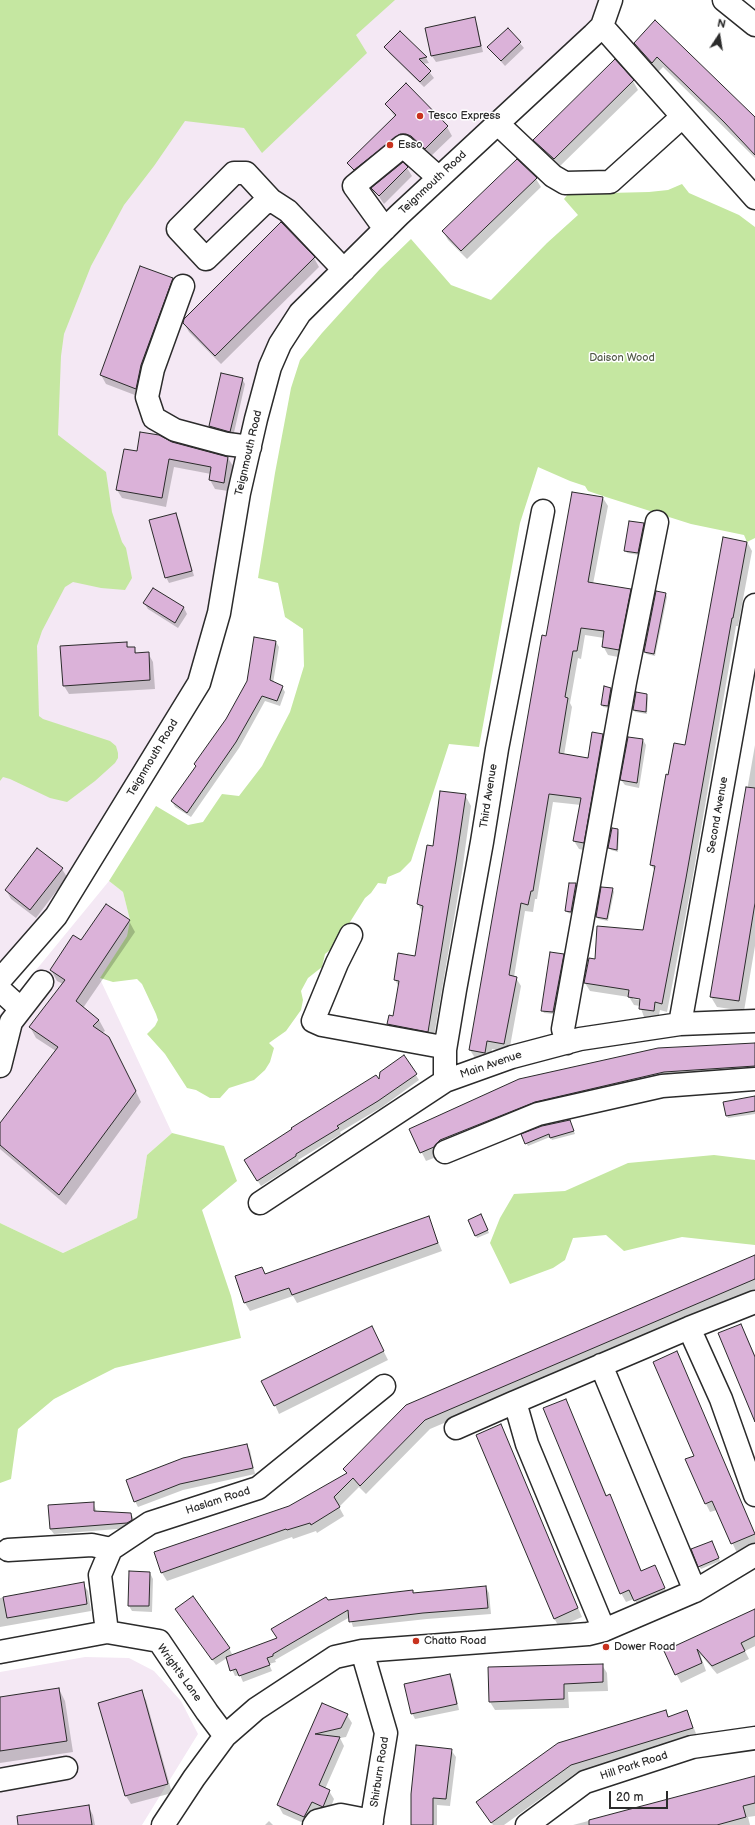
<!DOCTYPE html>
<style>
body{margin:0}
#map{position:relative;width:755px;height:1825px;overflow:hidden;background:#fff;font-family:"Balsamiq Sans",sans-serif}
canvas{display:block}
.north{position:absolute;left:699px;top:16px;width:40px;height:40px;-webkit-text-stroke:3px #fff;paint-order:stroke;rotate:12deg;font-size:11px;font-weight:700;line-height:16px;text-align:center;color:#2b2b2b}
.north::after{content:'';display:block;margin:auto;width:14px;height:18px;background:#2b2b2b;clip-path:polygon(50% 0,100% 100%,50% 72%,0 100%)}
.scale{position:absolute;left:609px;top:1791px;width:59px;height:18px;box-sizing:border-box;border:2px solid #2b2b2b;border-top:0;padding-left:5px;font-size:12px;line-height:14px;white-space:nowrap;color:#2b2b2b;-webkit-text-stroke:3px #fff;paint-order:stroke}
</style>
<div id="map">
<canvas width="755" height="1825"></canvas>
<div class="north">N</div>
<div class="scale">20 m</div>
</div>
<script>
const g = document.querySelector('canvas').getContext('2d');
g.lineJoin = 'round';
function fill(path, color) { g.fillStyle = color; g.fill(path, 'evenodd'); }
const toPath = rows => new Path2D(rows.map(r => 'M' + r).join(''));
function strokePath(path, color, width, dash) { g.strokeStyle = color; g.lineWidth = width; g.lineCap = dash ? 'butt' : 'round'; g.setLineDash(dash || []); g.stroke(path); }
function write(font, color, halo, rows, align = 'center') {
  g.font = font + ' "Balsamiq Sans",sans-serif'; g.lineWidth = 3; g.setLineDash([]); g.textBaseline = 'middle'; g.strokeStyle = halo; g.fillStyle = color; for (const [text, x, y, turn = 0] of rows) {
    g.save(); g.translate(x, y); g.rotate((+turn || 0) * Math.PI / 180); g.textAlign = isNaN(turn) ? turn : align; if (halo) g.strokeText(text, 0, 0); g.fillText(text, 0, 0); g.restore();
  }
}
fill(toPath([
 [282,0,611,0,602,26,280,344,199,683,0,980,0,557,84,261,184,110],
 [109,881,123,892,130,920,127,936,100,979,172,1133,147,1155,137,1218,63,1253,0,1223,0,1014],
 [85,1657,129,1658,154,1671,181,1701,198,1734,142,1825,0,1825,0,1672]
]), '#f4e8f4');
fill(toPath([
 [0,0,395,0,356,35,367,53,262,153,244,128,185,121,154,166,124,205,91,266,64,334,61,356,58,435,106,472,112,512,122,542,126,548,132,578,125,590,101,588,73,582,65,587,42,631,37,646,39,716,43,719,110,741,116,746,118,753,118,758,115,763,95,781,67,802,50,798,10,779,3,777,0,781],
 [682,184,689,193,739,215,755,227,755,538,747,542,744,535,691,524,606,497,588,491,585,486,570,481,538,467,520,523,479,747,449,744,411,861,400,872,388,877,386,884,378,883,371,893,365,898,335,946,325,954,322,967,308,978,301,991,303,1000,301,1010,286,1031,269,1043,274,1048,270,1062,265,1070,254,1080,229,1088,220,1098,210,1098,196,1090,187,1088,165,1054,147,1034,155,1026,158,1020,156,1014,142,984,137,979,113,982,100,978,127,936,130,920,123,892,109,881,156,806,188,825,203,822,222,794,239,796,262,766,290,712,304,666,303,629,285,617,278,583,258,578,275,473,291,388,300,360,322,333,380,269,411,239,451,285,491,300,547,243,578,215,564,199,568,194,649,192,668,190],
 [172,1133,224,1146,237,1181,202,1210,231,1296,241,1338,115,1368,54,1399,18,1429,11,1479,0,1483,0,1223,63,1253,137,1218,147,1155],
 [714,1155,755,1160,755,1245,682,1237,624,1251,606,1235,573,1238,565,1260,553,1268,510,1284,490,1243,500,1218,514,1194,565,1191,628,1163]
]), '#c5e7a1');
fill(toPath([
 [474,18,477,24,483,52,436,62,432,56,426,28],
 [508,29,524,48,505,66,488,47],
 [400,33,426,58,429,63,423,64,434,78,424,87,389,53,386,47],
 [635,43,753,117,754,116,755,158,663,67,658,72,641,53],
 [633,81,638,90,559,167,539,149,534,140],
 [406,85,447,127,452,136,430,157,411,142,359,178,348,163,395,117,386,104],
 [407,168,412,176,384,204,373,188],
 [536,179,541,187,467,259,448,240,443,231],
 [281,224,314,258,319,267,221,364,189,332,184,323],
 [141,268,173,279,178,288,140,397,106,384,101,375],
 [242,379,245,384,233,437,214,432,210,426],
 [171,443,228,458,233,466,228,491,215,489,210,480,211,474,174,467,166,507,122,498,117,490,138,452],
 [603,498,608,506,593,584,630,590,635,598,623,658,608,655,603,646,604,638,585,635,581,659,578,658,570,703,572,707,564,755,589,759,602,735,607,743,588,851,579,849,574,841,581,805,553,802,537,899,535,899,533,912,525,911,514,977,516,978,521,986,509,1052,492,1049,490,1061,475,1058,470,1050,547,637],
 [176,514,179,520,194,576,169,583,166,577],
 [643,524,645,526,639,555,627,553,626,551],
 [747,542,752,551,738,626,736,626,691,887,667,1012,660,1010,658,1019,644,1017,640,1006,634,1005,629,997,590,991,585,983,596,960,643,931,655,871,651,865,669,776,686,746],
 [633,997,645,999,645,1001,633,999],
 [153,589,184,608,187,614,178,628,148,609,144,603],
 [657,592,666,594,667,597,655,656,646,654,645,652],
 [276,642,279,647,273,683,282,687,285,692,280,706,265,701,239,748,191,817,175,807,172,801,196,767,195,764,226,719],
 [126,643,129,648,134,648,137,654,148,653,153,662,155,689,69,694,64,686],
 [611,689,612,691,609,708,603,707,602,704],
 [647,695,648,698,647,714,635,712,634,710],
 [643,740,646,745,639,788,625,785,621,780],
 [755,745,755,946,744,1011,717,1007,711,997],
 [465,795,471,806,462,872,433,1042,395,1035,388,1024,394,1017,399,987,395,980,416,957,423,913,418,904,433,847],
 [618,830,619,833,618,852,611,850,609,848],
 [62,869,67,877,36,918,11,899,6,890],
 [576,884,577,887,572,914,568,913,566,911],
 [613,889,614,892,608,921,598,919,597,917],
 [129,921,135,932,83,1008,99,1020,105,1031,102,1033,115,1049,141,1102,66,1205,0,1149,0,1125,56,1051,36,1038,30,1027,63,984,57,981,51,970],
 [563,955,565,958,554,1014,544,1013,542,1010],
 [755,1044,755,1075,669,1080,439,1156,426,1161,410,1129],
 [404,1057,419,1080,382,1107,340,1132,341,1134,298,1160,299,1162,261,1186,248,1166,379,1082],
 [755,1097,755,1114,728,1118,727,1116],
 [570,1121,575,1134,552,1140,550,1137,528,1146,522,1135],
 [428,1217,442,1251,297,1303,293,1296,250,1311,245,1303,236,1277,262,1268,266,1275],
 [482,1217,489,1233,477,1238,476,1236],
 [755,1256,755,1290,430,1429,366,1494,359,1487,339,1507,344,1516,317,1533,316,1531,293,1539,292,1537,167,1581,162,1573,290,1507,347,1474,345,1469,407,1406],
 [741,1325,755,1355,755,1420],
 [376,1336,388,1360,279,1414,275,1405],
 [677,1353,755,1535,755,1545,737,1553,717,1510,710,1512,706,1504,695,1456],
 [566,1400,607,1496,614,1504,642,1572,655,1567,669,1597,640,1609,634,1599,626,1602,621,1593,544,1409],
 [500,1425,582,1617,559,1627,554,1618],
 [246,1445,250,1450,255,1474,183,1490,138,1507,135,1501],
 [93,1503,97,1512,131,1514,134,1519,134,1526,130,1528,54,1534,50,1529],
 [713,1545,720,1561,701,1569,699,1566],
 [150,1573,153,1579,152,1612,132,1611,129,1606],
 [83,1584,88,1591,91,1611,0,1627,0,1598],
 [486,1587,489,1593,491,1614,427,1619,353,1627,350,1617,275,1660,276,1662,269,1664,272,1671,243,1682,240,1675,235,1676,227,1658,216,1665,180,1614,229,1648,232,1654,228,1657,278,1639,328,1601,412,1592,414,1594],
 [755,1610,755,1646,745,1651,749,1659,717,1674,700,1654,706,1671,681,1683,665,1652],
 [602,1665,607,1673,608,1691,568,1692,569,1708,495,1710,490,1702],
 [450,1675,453,1680,459,1710,415,1719,412,1713],
 [59,1689,65,1701,73,1752,0,1763,0,1698],
 [141,1692,146,1700,172,1793,131,1804,126,1796],
 [322,1704,347,1715,352,1723,346,1737,340,1738,344,1746,325,1789,329,1791,334,1799,328,1815,308,1825,283,1814,278,1805],
 [665,1711,669,1717,687,1711,697,1736,576,1773,504,1825,493,1825,482,1810],
 [451,1750,456,1757,450,1806,437,1805,437,1825,412,1825],
 [755,1777,755,1816,748,1817,750,1825,573,1825],
 [88,1806,93,1815,95,1825,30,1825],
 [269,1821,273,1825,265,1825]
]), '#0003');
const building = toPath([
 [475,17,481,46,431,56,425,28,475,17],
 [655,20,755,117,755,155,724,122,657,57,652,63,634,43,655,20],
 [508,28,521,42,501,61,487,47,508,28],
 [400,31,427,57,419,59,431,71,420,82,384,47,400,31],
 [615,59,634,80,554,159,533,140,615,59],
 [406,83,448,126,425,149,411,136,406,134,400,134,354,170,347,163,396,115,385,104,406,83],
 [517,159,537,178,461,251,442,231,517,159],
 [403,162,408,167,379,196,371,188,403,162],
 [281,222,315,257,215,356,183,323,184,319,281,222],
 [140,266,173,278,141,365,136,389,100,375,140,266],
 [221,373,243,378,230,432,209,426,221,373],
 [140,432,159,435,172,442,228,457,224,483,209,480,211,467,169,459,162,498,116,490,124,449,137,451,140,432],
 [572,492,603,497,588,582,631,589,619,650,602,647,604,631,581,628,577,651,573,651,565,697,568,698,559,753,588,758,592,732,603,734,584,843,573,841,581,798,549,794,533,891,531,891,528,905,521,903,509,975,517,977,504,1044,487,1041,485,1053,469,1050,542,635,546,636,572,492],
 [176,513,192,571,165,578,149,520,176,513],
 [629,521,644,523,638,553,624,551,629,521],
 [723,537,747,542,733,618,732,618,686,878,662,1004,655,1002,654,1011,639,1009,640,999,628,997,629,990,584,983,589,958,595,959,597,926,643,930,655,866,650,865,666,774,668,775,674,743,685,745,723,537],
 [153,588,184,607,175,623,143,603,153,588],
 [656,591,666,593,654,654,644,652,656,591],
 [254,637,276,641,270,680,283,686,277,701,262,696,236,742,187,813,171,801,196,766,194,764,226,719,247,681,254,637],
 [127,642,127,647,135,647,135,653,149,652,150,680,63,686,60,646,127,642],
 [604,686,611,688,608,706,601,705,604,686],
 [636,692,647,694,646,712,633,710,636,692],
 [628,737,643,739,637,783,620,780,628,737],
 [746,787,755,788,755,903,739,1001,710,997,746,787],
 [440,791,466,794,456,861,428,1032,387,1024,389,1015,393,1016,399,981,394,980,398,953,415,956,423,906,417,904,427,845,433,846,440,791],
 [612,828,618,829,617,850,608,848,612,828],
 [37,848,63,868,30,910,5,890,37,848],
 [569,883,576,883,571,912,565,911,569,883],
 [601,887,613,888,607,919,596,917,601,887],
 [106,904,130,920,76,1001,99,1020,93,1026,109,1037,136,1091,59,1195,0,1145,0,1123,58,1047,29,1027,65,980,50,970,73,935,81,940,106,904],
 [550,952,564,954,553,1012,541,1011,550,952],
 [755,1043,755,1066,664,1072,535,1102,440,1140,434,1147,420,1153,409,1129,519,1079,658,1048,755,1043],
 [404,1055,417,1074,378,1101,337,1126,339,1128,296,1154,296,1156,257,1181,244,1160,292,1129,291,1128,376,1075,379,1079,380,1072,404,1055],
 [755,1096,755,1111,726,1116,723,1102,755,1096],
 [570,1120,574,1131,550,1138,549,1134,525,1144,521,1134,542,1126,570,1120],
 [481,1214,488,1230,475,1236,468,1220,481,1214],
 [429,1216,438,1243,292,1295,289,1288,244,1303,235,1276,262,1267,265,1274,429,1216],
 [755,1255,755,1279,425,1420,360,1486,353,1478,334,1497,340,1507,311,1525,310,1523,287,1530,286,1529,161,1573,154,1552,289,1506,347,1473,343,1469,406,1405,755,1255],
 [741,1324,755,1357,755,1422,718,1333,741,1324],
 [372,1326,384,1351,274,1406,261,1381,372,1326],
 [677,1351,755,1534,731,1544,712,1501,705,1504,685,1459,694,1456,653,1362,677,1351],
 [566,1399,606,1496,610,1494,641,1571,655,1565,665,1588,634,1601,629,1590,620,1594,543,1408,566,1399],
 [501,1424,578,1608,554,1619,476,1435,501,1424],
 [247,1444,253,1468,180,1484,134,1502,126,1480,183,1458,247,1444],
 [94,1502,94,1511,131,1513,132,1520,127,1523,50,1529,48,1505,94,1502],
 [712,1541,719,1558,698,1567,691,1549,712,1541],
 [129,1571,150,1572,149,1606,128,1606,129,1571],
 [84,1582,87,1604,7,1618,3,1597,84,1582],
 [486,1586,488,1608,423,1613,349,1622,348,1610,273,1654,273,1656,267,1658,270,1665,239,1676,236,1669,230,1671,226,1657,277,1638,271,1629,326,1597,328,1600,413,1590,413,1593,486,1586],
 [193,1596,230,1648,212,1660,175,1609,193,1596],
 [755,1609,755,1636,741,1643,745,1651,712,1666,697,1649,702,1663,675,1675,664,1651,755,1609],
 [603,1664,603,1682,564,1684,564,1699,489,1702,488,1667,603,1664],
 [450,1674,457,1704,411,1714,404,1684,450,1674],
 [59,1688,67,1741,0,1751,0,1697,59,1688],
 [142,1690,168,1784,125,1796,98,1703,142,1690],
 [322,1703,348,1714,341,1728,315,1734,340,1737,319,1785,330,1790,323,1807,312,1802,304,1817,277,1805,322,1703],
 [666,1710,668,1717,687,1710,693,1728,571,1765,491,1823,476,1802,558,1743,666,1710],
 [416,1745,452,1749,446,1799,433,1798,433,1825,411,1825,411,1794,416,1745],
 [755,1776,755,1803,743,1806,746,1817,717,1825,589,1825,589,1820,755,1776],
 [89,1805,92,1825,18,1825,17,1816,89,1805]
]);
fill(building, '#dbb2d9');
strokePath(building, '#2b2b2b', 1);
const minor = toPath([
 [724,0,755,25],
 [602,26,755,198],
 [497,123,553,176,565,183,610,182,682,117],
 [271,200,262,205,206,259,178,229,234,173,246,173,271,200,288,211,344,270],
 [385,229,354,186,403,146,439,178],
 [183,286,153,369,147,397,154,418,175,430,227,444,250,447],
 [351,935,337,963,313,1021,322,1025,437,1046,445,1050],
 [0,980,56,916,199,683,219,613,239,493,256,419,270,367,280,344,300,313,399,215,593,35,602,26,611,0],
 [0,990,21,1009],
 [680,1024,755,605],
 [567,1043,563,1029,567,1007,625,682,657,522],
 [0,1066,11,1022,42,982],
 [445,1081,445,1050,455,990,482,842,497,749,543,511],
 [445,1152,538,1114,662,1086,755,1079],
 [260,1203,445,1081,512,1057,580,1039,680,1024,755,1021],
 [689,1328,755,1302],
 [601,1365,695,1591],
 [456,1428,515,1402],
 [8,1550,92,1545,111,1549],
 [604,1630,527,1444,515,1402,689,1328,721,1399,755,1495],
 [107,1632,100,1575,111,1549,150,1523,258,1488,384,1386],
 [362,1651,386,1733,371,1825],
 [0,1652,107,1632,159,1641,207,1712,225,1736],
 [0,1780,66,1768],
 [163,1825,194,1778,225,1736,256,1709,335,1657,362,1651,588,1634,604,1630,695,1591,755,1555],
 [314,1825,317,1821,341,1815,372,1821],
 [527,1825,585,1782,692,1747,755,1738]
]);
strokePath(minor, '#2b2b2b', 25);
strokePath(minor, '#fff', 22);
for (const [x, y, r, color] of [
 [420,116,4,"#c8321e"],
 [390,145,4,"#c8321e"],
 [416,1641,4,"#c8321e"],
 [606,1647,4,"#c8321e"]
]) { const dot = new Path2D(); dot.arc(x, y, r, 0, 2 * Math.PI); g.fillStyle = color; g.fill(dot); strokePath(dot, '#fff', 1.5); }
write('11px', '#2b2b2b', '#fff', [
 ["Tesco Express",428,116],
 ["Esso",398,145],
 ["Chatto Road",424,1641],
 ["Dower Road",614,1647]
], 'left');
write('11px', '#2b2b2b', '#fff', [
 ["Teignmouth Road",433,183,-43],
 ["Teignmouth Road",249,453,-77],
 ["Teignmouth Road",153,758,-59],
 ["Third Avenue",489,796,-81],
 ["Second Avenue",718,815,-80],
 ["Main Avenue",491,1065,-19],
 ["Haslam Road",218,1501,-18],
 ["Wright's Lane",179,1673,54],
 ["Hill Park Road",634,1766,-18],
 ["Shirburn Road",380,1772,-81]
]);
write('11px', '#525a48', '#fff', [
 ["Daison Wood",622,358]
]);
</script>
